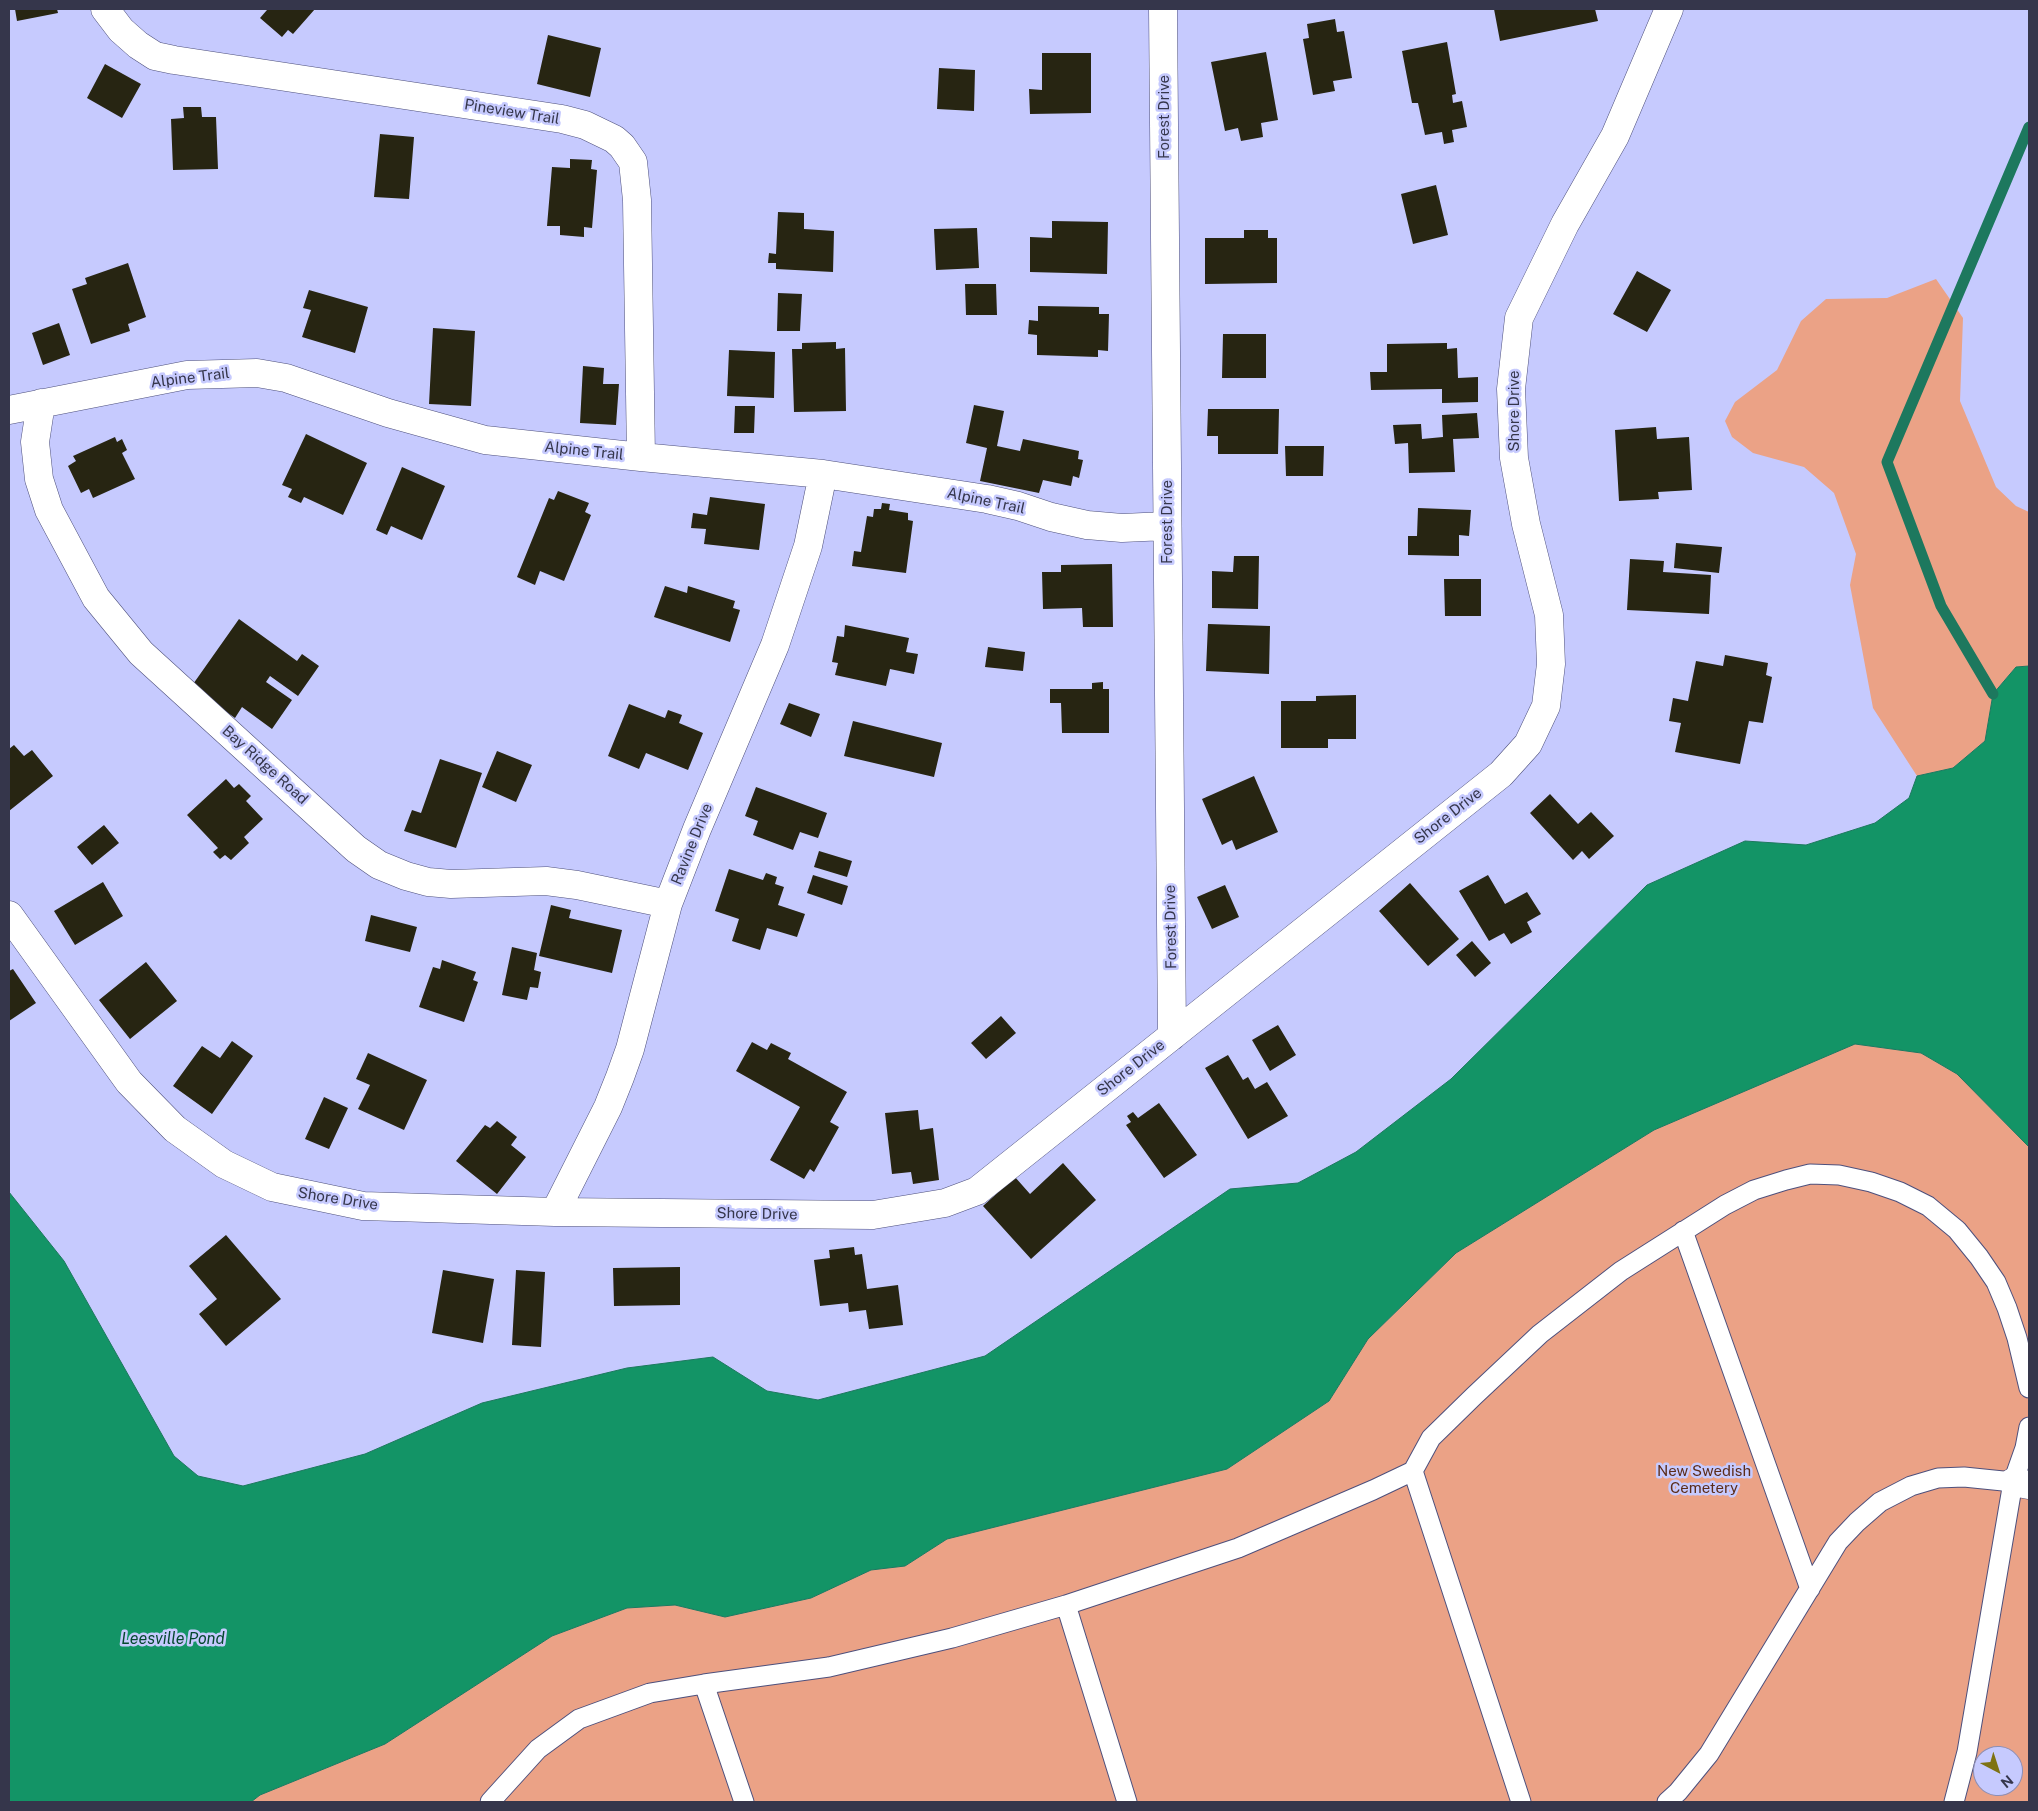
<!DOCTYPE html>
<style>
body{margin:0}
#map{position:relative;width:2038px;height:1811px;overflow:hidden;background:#c6cafe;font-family:"Public Sans",sans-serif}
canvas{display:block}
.frame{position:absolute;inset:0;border:10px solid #35364b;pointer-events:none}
.north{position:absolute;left:1973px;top:1746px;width:50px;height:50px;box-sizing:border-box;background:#c6cafe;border:1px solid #8c8fb6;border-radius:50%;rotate:140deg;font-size:14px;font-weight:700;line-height:20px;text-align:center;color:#35364b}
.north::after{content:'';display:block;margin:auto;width:18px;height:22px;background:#7e7213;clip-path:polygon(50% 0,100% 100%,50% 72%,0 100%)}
</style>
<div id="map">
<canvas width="2038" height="1811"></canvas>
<div class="frame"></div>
<div class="north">N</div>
</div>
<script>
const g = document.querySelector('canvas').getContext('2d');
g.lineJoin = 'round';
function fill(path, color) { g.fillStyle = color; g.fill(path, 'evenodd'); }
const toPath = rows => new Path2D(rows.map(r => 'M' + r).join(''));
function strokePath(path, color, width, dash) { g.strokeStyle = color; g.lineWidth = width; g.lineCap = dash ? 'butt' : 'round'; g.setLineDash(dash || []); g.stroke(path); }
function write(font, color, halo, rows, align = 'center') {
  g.font = font + ' "Public Sans",sans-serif'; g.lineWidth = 5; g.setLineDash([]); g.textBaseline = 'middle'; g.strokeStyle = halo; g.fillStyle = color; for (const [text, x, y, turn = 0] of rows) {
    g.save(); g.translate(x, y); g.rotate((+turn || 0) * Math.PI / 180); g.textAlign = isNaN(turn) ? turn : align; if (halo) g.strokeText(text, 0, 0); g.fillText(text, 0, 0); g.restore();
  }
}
fill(toPath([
 [1936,279,1963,318,1960,401,1996,487,2016,506,2029,512,2029,666,2016,667,1993,694,1985,741,1953,768,1917,776,1873,708,1850,585,1856,554,1834,493,1804,467,1753,453,1732,437,1725,421,1735,402,1777,370,1801,321,1826,299,1887,298],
 [1855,1044,1921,1053,1957,1074,2029,1147,2029,1802,251,1802,260,1795,385,1744,552,1636,627,1608,675,1605,725,1617,811,1598,871,1570,905,1566,947,1539,1227,1469,1329,1401,1368,1339,1456,1253,1654,1130],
 [1983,1756,2013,1756,2013,1786,1983,1786]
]), '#eba286');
const water = toPath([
 [2029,666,2029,1147,1957,1074,1921,1053,1855,1044,1654,1130,1456,1253,1368,1339,1329,1401,1227,1469,947,1539,905,1566,871,1570,811,1598,725,1617,675,1605,627,1608,552,1636,385,1744,260,1795,251,1802,9,1802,9,1192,64,1261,174,1456,198,1476,243,1486,365,1454,482,1403,627,1368,713,1357,767,1391,818,1400,985,1356,1230,1189,1298,1183,1356,1152,1451,1079,1647,885,1745,841,1806,845,1875,823,1909,798,1917,776,1953,768,1985,741,1993,694,2016,667,2029,666]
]);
fill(water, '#139466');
strokePath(water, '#1d785e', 1);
strokePath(toPath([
 [1993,694,1941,606,1887,462,2029,127]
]), '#1d785e', 11);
fill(toPath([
 [15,9,57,9,58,13,17,21],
 [265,9,315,9,293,34,288,30,282,37,260,18,267,10],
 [1494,9,1595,9,1598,21,1500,41],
 [1335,19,1337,32,1344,31,1352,78,1333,81,1335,91,1313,95,1303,39,1309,38,1307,24],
 [548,35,601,48,590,97,537,84],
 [1447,42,1456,94,1452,95,1453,103,1462,101,1467,127,1452,130,1454,142,1444,144,1442,132,1425,135,1418,103,1412,103,1402,51],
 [1266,52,1278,120,1261,123,1263,137,1241,141,1238,128,1225,131,1211,62],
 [1042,53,1091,53,1091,113,1030,114,1029,89,1042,90],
 [105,64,141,84,122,118,87,98],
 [939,68,975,70,974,111,937,109],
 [183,107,201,107,202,117,216,117,218,169,173,170,171,119,184,118],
 [380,134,414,137,409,199,374,197],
 [570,159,592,160,591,169,597,170,592,228,584,227,584,237,560,235,560,226,547,226,552,167,570,168],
 [1436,185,1448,235,1413,244,1401,194],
 [778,212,804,213,804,229,834,231,833,272,776,269,776,263,768,263,769,253,776,254],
 [1052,221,1108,222,1107,274,1030,272,1030,237,1052,238],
 [977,228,979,268,936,270,934,229],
 [1244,230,1268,230,1268,238,1277,238,1277,283,1205,284,1205,238,1244,238],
 [128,263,146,317,128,324,130,331,91,344,72,289,87,284,85,278],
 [1637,271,1671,290,1647,332,1613,314],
 [965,284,996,284,997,315,966,315],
 [309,290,368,307,355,353,302,337,311,310,303,308],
 [778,293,802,294,800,331,777,331],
 [1038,306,1099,307,1099,314,1109,314,1108,351,1098,350,1098,357,1037,355,1037,335,1028,334,1029,320,1038,321],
 [59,323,70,355,43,365,32,333],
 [433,328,475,331,471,406,429,404],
 [1223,334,1266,334,1266,378,1222,378],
 [836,342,836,349,845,348,846,411,794,412,792,349,802,349,802,343],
 [1447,343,1447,349,1457,348,1458,378,1478,377,1478,402,1442,403,1442,389,1371,390,1370,372,1387,372,1387,344],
 [729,350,775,352,774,398,727,396],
 [583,366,604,368,603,384,619,384,616,425,580,423],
 [974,405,1004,411,997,446,1020,451,1023,439,1079,451,1078,459,1083,460,1079,478,1073,476,1071,486,1043,480,1039,493,980,481,987,448,966,443],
 [735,406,755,406,754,433,734,433],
 [1208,409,1279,409,1278,454,1218,454,1218,436,1207,436],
 [1477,413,1479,438,1453,439,1455,472,1409,473,1408,443,1395,444,1393,425,1421,424,1422,439,1443,437,1442,415],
 [1656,427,1657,439,1689,437,1692,490,1658,492,1659,499,1619,501,1615,430],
 [306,434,367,463,343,515,304,497,301,503,288,497,292,489,282,485],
 [115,437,117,442,122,439,127,450,122,453,135,479,93,498,89,489,81,493,68,466,76,461,73,456],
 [1285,446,1324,446,1323,476,1286,476],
 [402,467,445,486,422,540,391,526,387,535,376,530],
 [558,491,589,503,585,512,591,515,564,581,540,571,535,585,517,577,549,498,554,500],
 [710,497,765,504,759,550,704,544,706,529,691,528,693,513,707,515],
 [882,503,890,504,889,510,908,513,908,520,913,521,906,573,852,566,854,551,861,552,867,516,873,517,874,509,881,509],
 [1418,508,1471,510,1469,536,1459,535,1459,556,1408,555,1408,536,1417,536],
 [1676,543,1722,547,1719,573,1674,568],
 [1234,556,1259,556,1258,609,1212,608,1212,571,1233,572],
 [1630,559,1664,561,1663,572,1711,575,1709,614,1627,610],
 [1112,564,1113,627,1083,627,1082,608,1043,609,1042,572,1061,572,1061,565],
 [1444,579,1481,579,1481,616,1445,616],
 [665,586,687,593,688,586,735,601,733,608,740,610,730,642,654,617],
 [239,619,297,661,302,654,319,666,298,696,270,676,266,682,292,700,272,729,242,707,235,718,191,687],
 [1208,624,1270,626,1269,674,1206,671],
 [845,625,909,638,906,652,918,654,914,674,890,669,886,686,835,675,838,663,832,662,837,636,844,637],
 [988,647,1025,652,1023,671,985,667],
 [1725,655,1768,663,1766,675,1772,677,1763,723,1749,721,1740,764,1675,752,1681,723,1669,721,1673,698,1688,701,1696,661,1723,666],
 [1103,682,1103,689,1109,689,1109,733,1062,733,1061,703,1050,703,1050,689,1092,689,1092,683],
 [1356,695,1356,739,1328,739,1328,748,1281,748,1281,701,1316,701,1316,696],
 [789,703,820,714,811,737,780,724],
 [629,704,665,718,668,710,682,715,679,723,703,733,688,770,646,753,639,769,608,756],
 [853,721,942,743,934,777,844,756],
 [14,745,24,756,32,750,53,776,9,811,9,749],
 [497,751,532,765,516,802,482,787],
 [440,759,482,773,456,848,404,831,412,810,421,813],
 [1254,776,1278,832,1236,850,1232,840,1222,845,1202,799],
 [226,779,234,788,239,784,251,796,246,801,263,819,244,837,249,843,231,860,225,855,220,859,213,852,218,848,187,815],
 [756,787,827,813,818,838,800,832,793,850,753,835,758,821,745,816],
 [1550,794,1578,824,1591,812,1614,836,1589,859,1582,851,1573,860,1530,813],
 [104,825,119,843,92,865,77,847],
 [819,851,852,861,847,877,814,867],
 [729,869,763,880,766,873,777,877,775,884,784,887,778,905,805,914,797,937,767,928,760,950,732,941,739,919,715,911],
 [813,875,848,886,842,905,807,893],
 [1488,875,1505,904,1527,892,1541,914,1527,922,1532,932,1511,944,1504,933,1489,941,1459,891],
 [103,882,123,916,75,945,54,911],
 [1410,883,1459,939,1428,966,1379,911],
 [1225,885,1239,917,1212,929,1197,897],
 [551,905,571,910,569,918,622,930,612,973,539,956],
 [371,915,417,927,410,952,365,941],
 [1472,941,1491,963,1475,977,1456,955],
 [512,947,537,953,534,970,541,972,538,988,530,987,527,1000,502,995],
 [442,960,476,972,473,980,478,982,464,1022,419,1007,433,967,440,969],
 [146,962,177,1001,130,1039,99,1000],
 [13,969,36,1003,9,1021,9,971],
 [1001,1016,1016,1033,986,1059,971,1043],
 [1278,1025,1296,1055,1270,1071,1252,1040],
 [232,1041,253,1056,212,1114,173,1086,202,1046,220,1058],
 [752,1042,767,1050,771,1043,791,1053,788,1059,847,1092,830,1122,839,1127,814,1172,810,1169,804,1179,770,1160,800,1107,736,1071],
 [368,1053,427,1080,404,1130,358,1109,370,1085,356,1079],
 [1228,1055,1243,1080,1248,1077,1255,1089,1267,1082,1288,1116,1248,1139,1205,1068],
 [324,1097,348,1108,329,1149,305,1139],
 [1159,1103,1197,1155,1164,1178,1126,1125,1131,1122,1127,1116,1133,1112,1138,1118],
 [918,1110,920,1130,933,1128,939,1180,913,1184,911,1172,892,1174,885,1113],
 [497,1121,517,1137,511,1145,526,1157,497,1194,456,1161,485,1125,490,1128],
 [1063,1163,1096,1200,1031,1259,983,1206,1015,1177,1030,1194],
 [226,1235,281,1299,226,1346,199,1314,217,1299,189,1266],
 [854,1247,855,1255,862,1254,867,1289,898,1285,903,1325,869,1329,866,1310,849,1312,848,1303,820,1306,814,1260,830,1258,829,1250],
 [680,1267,680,1305,614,1306,613,1268],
 [443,1270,494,1279,483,1343,432,1333],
 [516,1270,545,1272,541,1347,512,1345]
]), '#272512');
const lane = toPath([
 [1683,1231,1810,1589],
 [1413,1471,1521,1802],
 [1066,1605,1127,1802],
 [704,1684,744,1802],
 [490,1802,538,1749,579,1719,650,1693,704,1684,829,1667,952,1638,1066,1605,1238,1548,1373,1490,1413,1471,1431,1438,1474,1396,1540,1334,1621,1271,1725,1205,1754,1190,1786,1180,1810,1174,1839,1175,1871,1182,1900,1192,1928,1206,1957,1230,1979,1257,1996,1282,2007,1308,2017,1338,2029,1388],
 [1667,1802,1678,1792,1709,1754,1838,1542,1857,1522,1880,1502,1911,1486,1938,1478,1964,1477,2013,1482],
 [1954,1802,1967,1752,2013,1482,2025,1448,2029,1427]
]);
const street = toPath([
 [105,9,121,30,138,45,155,56,174,60,562,119,585,125,614,139,622,146,633,162,637,200,641,457],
 [1163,9,1172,1036],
 [41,403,35,442,39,479,49,510,96,598,141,653,356,849,379,865,406,876,428,882,451,884,546,881,577,885,668,904],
 [9,410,187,375,257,373,286,378,388,413,485,440,641,457,823,474,987,499,1018,506,1051,517,1087,525,1122,528,1166,526],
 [9,915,129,1082,175,1129,224,1164,272,1187,363,1206,555,1212,873,1215,945,1203,977,1191,1501,774,1528,744,1546,706,1551,664,1549,615,1526,524,1514,458,1511,389,1519,318,1565,224,1615,136,1669,9],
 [555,1212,608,1107,620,1077,630,1049,668,904,697,829,775,645,808,546,823,474],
 [2013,1482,2029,1485]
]);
strokePath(lane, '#4e507c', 21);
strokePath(street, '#4e507c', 29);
strokePath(lane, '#fff', 19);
strokePath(street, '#fff', 28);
write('15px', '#35364b', '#c6cafe', [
 ["Pineview Trail",512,112,9],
 ["Forest Drive",1164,117,-90],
 ["Alpine Trail",190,378,-7],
 ["Shore Drive",1514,411,-90],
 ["Alpine Trail",584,451,6],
 ["Alpine Trail",986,501,12],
 ["Forest Drive",1167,522,-90],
 ["Bay Ridge Road",265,765,42],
 ["Shore Drive",1448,816,-38],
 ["Ravine Drive",692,844,-68],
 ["Forest Drive",1171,927,-91],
 ["Shore Drive",1131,1068,-38],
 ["Shore Drive",338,1199,9],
 ["Shore Drive",757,1214,1]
]);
write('15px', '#5b2c19', '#c6cafe', [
 ["New Swedish",1704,1471],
 ["Cemetery",1704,1488]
]);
write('italic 16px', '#06482f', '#c6cafe', [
 ["Leesville Pond",173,1639]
]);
</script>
